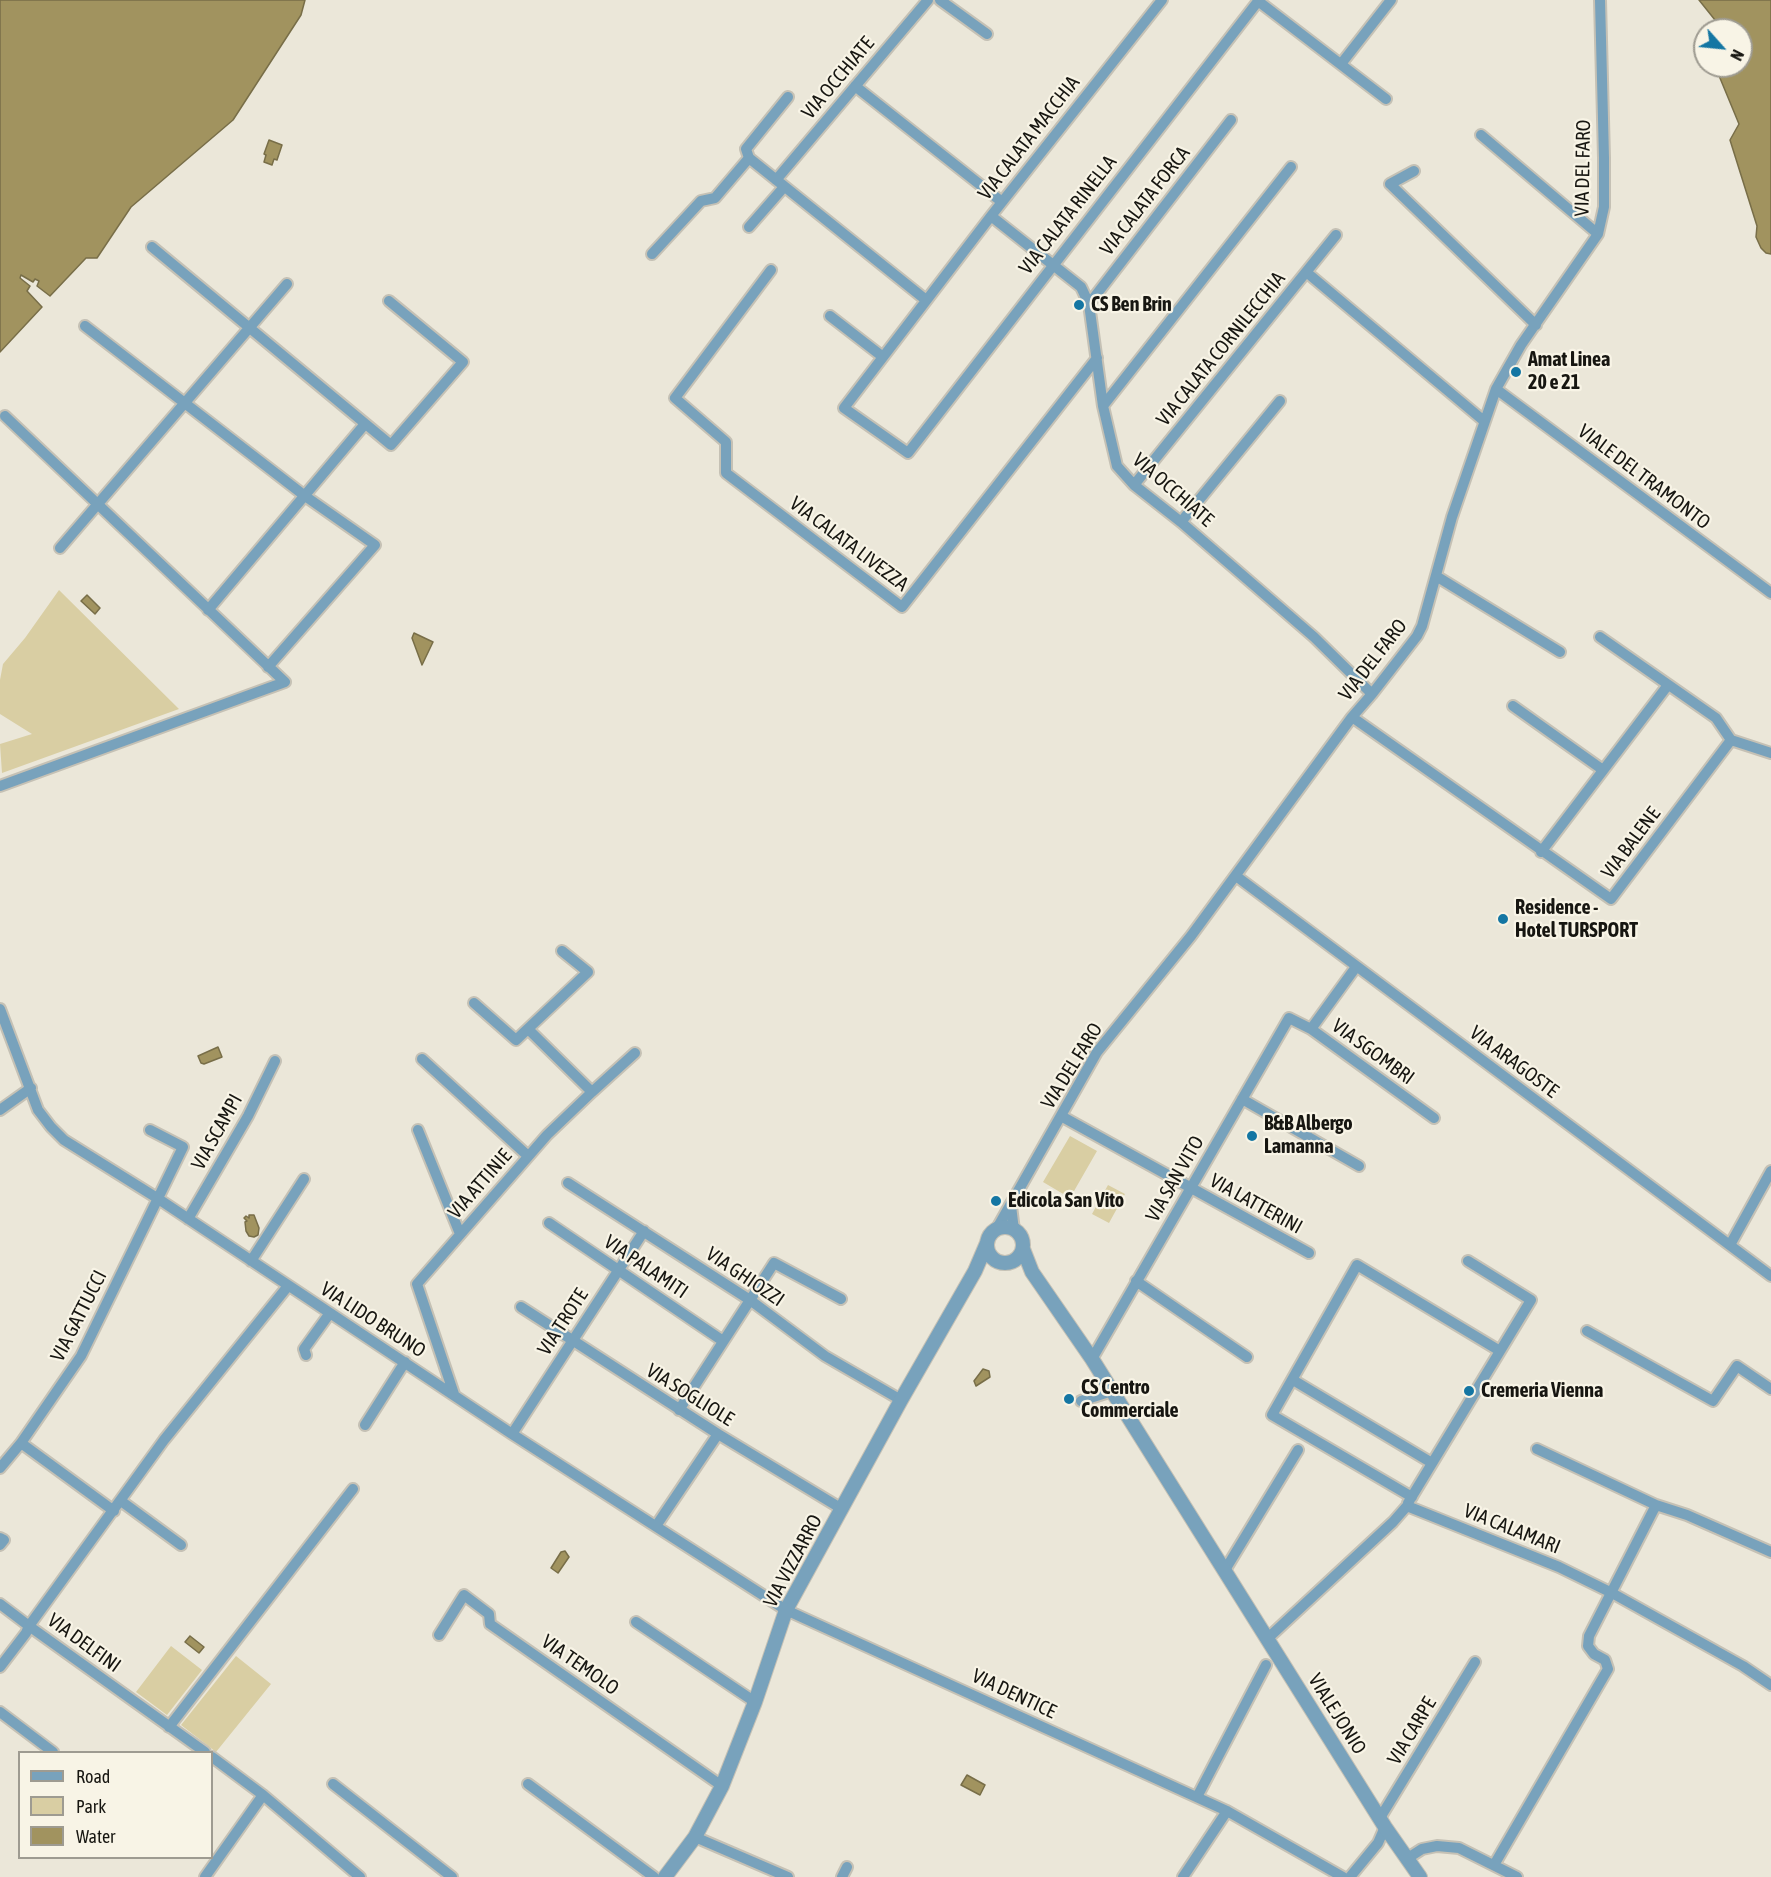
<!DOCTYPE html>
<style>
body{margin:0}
#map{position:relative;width:1771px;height:1877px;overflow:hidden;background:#ebe7d9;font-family:"Asap Condensed",sans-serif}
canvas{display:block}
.legend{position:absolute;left:18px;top:1751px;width:195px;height:108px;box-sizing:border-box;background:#f8f4e6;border:2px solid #9e9b91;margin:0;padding:8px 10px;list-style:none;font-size:18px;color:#171611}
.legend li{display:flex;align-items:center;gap:12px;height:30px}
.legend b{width:30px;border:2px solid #9e9b91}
.north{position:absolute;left:1693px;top:18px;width:60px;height:60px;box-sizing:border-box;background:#f8f4e6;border:2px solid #9e9b91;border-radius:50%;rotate:117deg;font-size:16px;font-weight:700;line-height:24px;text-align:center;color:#171611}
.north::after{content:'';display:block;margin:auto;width:21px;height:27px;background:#1476a3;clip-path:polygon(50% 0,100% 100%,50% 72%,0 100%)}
</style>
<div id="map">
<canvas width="1771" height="1877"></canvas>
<ul class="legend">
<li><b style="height:8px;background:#78a2bc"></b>Road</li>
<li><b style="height:16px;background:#d9cea3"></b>Park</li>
<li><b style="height:16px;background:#a1935f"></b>Water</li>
</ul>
<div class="north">N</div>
</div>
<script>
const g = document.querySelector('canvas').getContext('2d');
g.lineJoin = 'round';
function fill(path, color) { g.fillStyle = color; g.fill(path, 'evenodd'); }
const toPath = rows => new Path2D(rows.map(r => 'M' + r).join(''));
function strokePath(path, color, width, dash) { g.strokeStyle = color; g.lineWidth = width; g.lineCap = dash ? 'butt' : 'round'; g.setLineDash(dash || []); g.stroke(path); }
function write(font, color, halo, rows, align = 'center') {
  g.font = font + ' "Asap Condensed",sans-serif'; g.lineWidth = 4.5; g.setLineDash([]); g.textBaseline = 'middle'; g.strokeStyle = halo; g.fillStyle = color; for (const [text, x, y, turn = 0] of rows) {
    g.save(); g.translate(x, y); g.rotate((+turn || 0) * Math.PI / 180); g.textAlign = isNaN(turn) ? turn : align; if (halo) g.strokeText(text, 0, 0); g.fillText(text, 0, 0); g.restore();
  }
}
fill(toPath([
 [59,590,179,709,2,773,0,744,32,734,0,714,0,680,3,664,25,638],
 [1070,1136,1097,1151,1070,1198,1043,1182],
 [1108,1185,1125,1194,1109,1223,1092,1214],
 [171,1646,202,1670,167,1715,136,1692],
 [236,1656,271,1684,216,1752,181,1725]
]), '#d9cea3');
const water = toPath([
 [0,0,305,0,301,15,233,120,131,207,97,258,86,258,50,296,37,286,39,281,35,279,33,282,21,275,20,278,30,286,27,291,42,307,0,352,0,0],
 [1699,0,1771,0,1771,254,1766,253,1761,248,1756,237,1757,226,1730,140,1739,124,1715,66,1741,66,1741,30,1715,30,1715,20,1699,0],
 [269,140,282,145,277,160,274,159,272,165,264,162,266,155,264,154,269,140],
 [87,595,100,608,95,614,81,601,87,595],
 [414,633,433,642,422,665,412,638,414,633],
 [218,1047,222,1057,204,1064,201,1063,198,1056,218,1047],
 [249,1215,254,1215,259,1228,258,1235,254,1237,249,1236,246,1231,245,1222,247,1221,244,1218,246,1216,249,1218,249,1215],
 [983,1369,989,1371,990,1377,976,1386,974,1381,983,1369],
 [565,1551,569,1557,558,1573,551,1568,561,1552,565,1551],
 [190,1636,204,1647,199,1653,185,1642,190,1636],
 [967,1775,985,1785,980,1795,961,1785,967,1775]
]);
fill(water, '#a1935f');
strokePath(water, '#786e48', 1.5);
const minor = toPath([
 [940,0,987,34],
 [1162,0,991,216,844,408,908,453,1259,0],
 [1258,1,1386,99],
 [1341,64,1391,0],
 [855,86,1002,202],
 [788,97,746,149,749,158,926,300],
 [1481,135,1598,234],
 [1414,171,1390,184,1536,325],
 [776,180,928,0],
 [991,216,1081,287,1089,304,1103,406,1117,466,1134,485,1181,522,1314,637,1372,694],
 [749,227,784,187],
 [152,247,391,445,463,362,389,301],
 [652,254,701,201,715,198,749,158],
 [771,270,675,398,726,442,726,473,902,607,1097,358],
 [1311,276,1484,421],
 [1089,304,1231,120],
 [830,316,883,357],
 [85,326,305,496,375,545,268,667],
 [1496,389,1771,593],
 [1103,406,1291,167],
 [1134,485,1336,235],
 [1181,522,1280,401],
 [60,548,287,284],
 [1436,576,1560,652],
 [208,610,365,424],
 [1600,637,1716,718,1731,740,1771,753],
 [1513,706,1603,770],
 [1352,717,1611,899,1731,740],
 [0,786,285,682,5,416],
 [1541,852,1668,685],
 [1236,876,1771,1276],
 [474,1003,516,1040,588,972,562,951],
 [0,1009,38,1110,51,1127,64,1140,157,1198,512,1434,786,1610,1227,1811,1343,1877],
 [1311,1029,1356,967],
 [422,1059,528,1156],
 [592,1092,635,1053],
 [1242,1099,1359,1166],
 [0,1110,31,1088],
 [1061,1116,1309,1253],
 [418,1130,460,1234],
 [568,1183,750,1300,825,1356,901,1400],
 [1011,1206,1014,1230],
 [188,1219,248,1116,275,1061],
 [549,1223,723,1341],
 [996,1230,1097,1052,1191,936,1352,717,1372,694,1417,636,1422,626,1452,517,1496,389,1521,345,1598,234,1604,207,1604,158,1600,0],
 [1730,1245,1771,1171],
 [251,1261,304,1179],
 [1136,1281,1247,1357],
 [521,1307,718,1434,842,1509],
 [1587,1331,1713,1401,1737,1366,1771,1389],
 [306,1355,304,1349,330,1313],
 [1092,1359,1289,1018,1311,1029,1434,1118],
 [1293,1380,1432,1463],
 [454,1394,417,1284,547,1135,592,1092,528,1029],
 [1081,1401,1112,1391],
 [679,1410,774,1263,841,1299],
 [365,1425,405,1362],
 [512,1434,644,1231],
 [21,1443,114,1511],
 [1537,1449,1656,1505,1687,1515,1771,1552],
 [0,1468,21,1443,81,1356,183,1147,150,1130],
 [1412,1497,1272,1415,1357,1265,1500,1351],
 [121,1501,181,1545],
 [1408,1503,1531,1300,1468,1261],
 [656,1526,718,1434],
 [0,1538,4,1540,0,1545],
 [1225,1570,1298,1450],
 [0,1604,29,1626,26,1633,0,1667],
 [636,1622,755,1702],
 [439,1635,464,1595,489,1614,490,1624,722,1786],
 [1267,1639,1393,1522,1407,1506,1559,1567,1612,1593,1743,1666,1771,1685],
 [0,1712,53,1752],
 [169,1727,353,1489],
 [205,1752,29,1626,164,1440,288,1286],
 [212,1757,263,1795,360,1877],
 [333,1784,452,1877],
 [528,1784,654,1877],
 [1197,1797,1266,1665],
 [1380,1818,1475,1662],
 [695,1837,788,1877],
 [1408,1858,1422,1849,1437,1846,1459,1848,1517,1877],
 [1494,1865,1608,1669,1605,1660,1594,1654,1588,1646,1589,1636,1656,1505],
 [205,1877,263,1795],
 [842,1877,847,1867],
 [1183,1877,1227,1811],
 [1350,1877,1378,1843,1385,1827]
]);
const tertiary = toPath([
 '987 1245a18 18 0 1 1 36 0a18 18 0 1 1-36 0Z',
 [1023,1249,1032,1272,1092,1359,1385,1827,1420,1877],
 [665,1877,695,1837,722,1786,755,1702,786,1610,901,1400,975,1271,987,1243]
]);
strokePath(minor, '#c5c1b5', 14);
strokePath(tertiary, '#c5c1b5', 16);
strokePath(minor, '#78a2bc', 10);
strokePath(tertiary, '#78a2bc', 14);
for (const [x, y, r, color] of [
 [1079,305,6,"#1476a3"],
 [1516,372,6,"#1476a3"],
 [1503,919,6,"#1476a3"],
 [1252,1136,6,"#1476a3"],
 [996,1201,6,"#1476a3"],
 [1469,1391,6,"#1476a3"],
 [1069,1399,6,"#1476a3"]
]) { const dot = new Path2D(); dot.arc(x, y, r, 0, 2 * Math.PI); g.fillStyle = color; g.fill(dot); strokePath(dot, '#f8f4e6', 2); }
write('20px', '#171611', '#f8f4e6', [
 ["VIA OCCHIATE",838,78,-50],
 ["VIA CALATA MACCHIA",1029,138,-52],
 ["VIA DEL FARO",1583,168,-89],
 ["VIA CALATA FORCA",1145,201,-52],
 ["VIA CALATA RINELLA",1068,215,-52],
 ["VIA CALATA CORNILECCHIA",1221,349,-51],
 ["VIALE DEL TRAMONTO",1644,477,37],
 ["VIA OCCHIATE",1173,490,41],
 ["VIA CALATA LIVEZZA",849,544,37],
 ["VIA DEL FARO",1373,660,-52],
 ["VIA BALENE",1631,843,-53],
 ["VIA SGOMBRI",1373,1052,36],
 ["VIA ARAGOSTE",1514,1062,37],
 ["VIA DEL FARO",1072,1066,-58],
 ["VIA SCAMPI",217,1132,-61],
 ["VIA SAN VITO",1175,1179,-60],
 ["VIA ATTINIE",480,1184,-49],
 ["VIA LATTERINI",1256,1204,29],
 ["VIA PALAMITI",646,1267,34],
 ["VIA GHIOZZI",745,1277,34],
 ["VIA GATTUCCI",79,1316,-63],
 ["VIA LIDO BRUNO",373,1320,33],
 ["VIA TROTE",563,1322,-57],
 ["VIA SOGLIOLE",690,1395,32],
 ["VIA CALAMARI",1512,1529,22],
 ["VIA VIZZARRO",793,1561,-62],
 ["VIA DELFINI",84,1643,36],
 ["VIA TEMOLO",580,1665,35],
 ["VIA DENTICE",1014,1694,25],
 ["VIALE JONIO",1337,1714,58],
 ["VIA CARPE",1412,1731,-59]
]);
write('bold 20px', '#171611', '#f8f4e6', [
 ["CS Ben Brin",1091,305],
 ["Amat Linea",1528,360],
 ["20 e 21",1528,383],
 ["Residence -",1515,908],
 ["Hotel TURSPORT",1515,931],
 ["B&B Albergo",1264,1124],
 ["Lamanna",1264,1147],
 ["Edicola San Vito",1008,1201],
 ["CS Centro",1081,1388],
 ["Commerciale",1081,1411],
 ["Cremeria Vienna",1481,1391]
], 'left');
</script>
